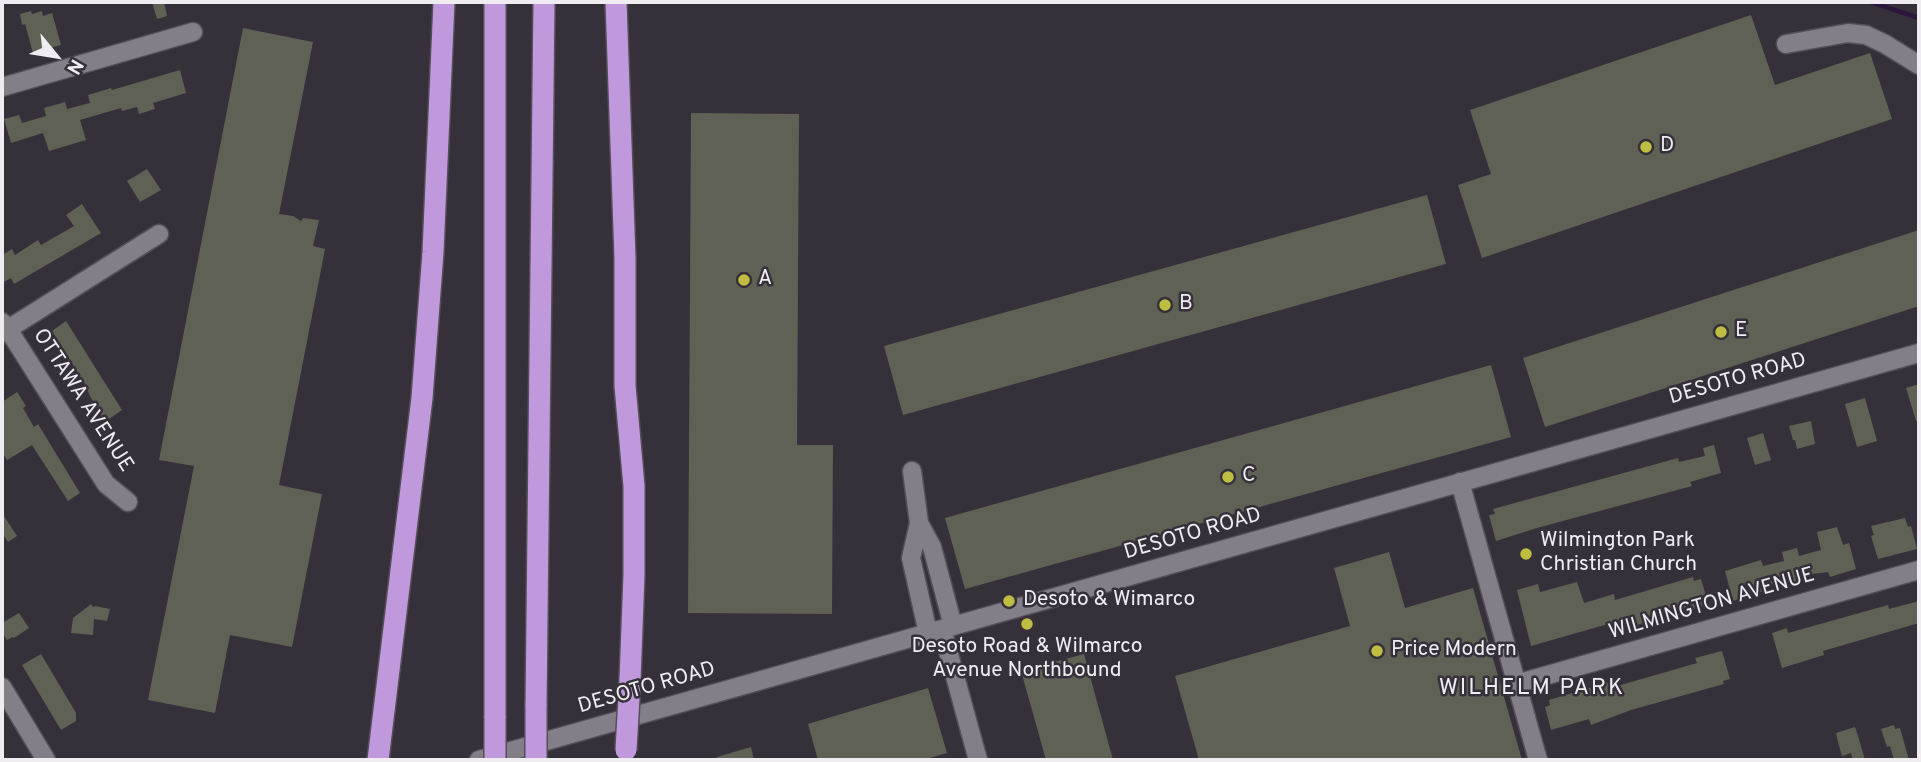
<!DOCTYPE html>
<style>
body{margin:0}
#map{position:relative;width:1921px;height:762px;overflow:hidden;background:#35303a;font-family:Overpass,sans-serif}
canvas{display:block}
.frame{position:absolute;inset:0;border:4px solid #efecf2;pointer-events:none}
.north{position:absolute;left:21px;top:21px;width:70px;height:70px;-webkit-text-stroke:5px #35303a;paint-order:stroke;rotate:120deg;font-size:19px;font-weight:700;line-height:28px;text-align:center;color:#efecf2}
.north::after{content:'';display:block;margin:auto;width:24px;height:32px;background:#efecf2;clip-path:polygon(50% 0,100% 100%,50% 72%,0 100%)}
</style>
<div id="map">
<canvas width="1921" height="762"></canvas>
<div class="frame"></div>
<div class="north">N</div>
</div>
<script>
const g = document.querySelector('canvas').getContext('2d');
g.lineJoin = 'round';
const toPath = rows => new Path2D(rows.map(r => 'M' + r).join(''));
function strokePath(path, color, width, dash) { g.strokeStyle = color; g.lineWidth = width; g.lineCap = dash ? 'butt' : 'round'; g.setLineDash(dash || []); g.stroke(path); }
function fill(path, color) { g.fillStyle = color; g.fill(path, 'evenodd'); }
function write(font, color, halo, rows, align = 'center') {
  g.font = font + ' Overpass,sans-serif'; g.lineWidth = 5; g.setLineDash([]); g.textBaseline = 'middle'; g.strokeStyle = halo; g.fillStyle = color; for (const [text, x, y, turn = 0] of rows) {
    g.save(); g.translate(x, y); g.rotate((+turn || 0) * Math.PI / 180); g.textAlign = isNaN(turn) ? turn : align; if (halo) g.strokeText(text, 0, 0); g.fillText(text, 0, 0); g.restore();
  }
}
strokePath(toPath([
 [1871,2,1919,18]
]), '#2d163b', 4.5);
fill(toPath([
 [152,2,164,2,167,16,157,19],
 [31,11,32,14,42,11,43,16,52,13,61,45,33,53,25,24,22,25,20,14],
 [1751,15,1775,85,1870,53,1892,119,1482,258,1458,185,1491,174,1470,110],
 [243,28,313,42,279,214,293,216,301,221,303,218,319,220,313,246,325,249,279,485,322,494,292,647,230,635,215,713,148,700,194,466,159,460],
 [180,70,186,93,153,103,155,109,139,114,137,107,122,111,121,108,80,120,86,140,49,151,43,133,11,143,4,119,19,115,22,123,46,116,44,108,65,102,67,109,90,103,88,95,111,88,112,90],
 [691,113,799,114,797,445,833,445,832,614,688,613],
 [147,169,161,190,140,202,127,181],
 [1427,195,1446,264,903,415,884,346],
 [82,204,101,233,14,284,11,278,2,283,2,255,12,249,15,255,38,240,41,245,74,226,66,215],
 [1919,230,1919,306,1545,427,1523,358],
 [66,321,122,410,109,419,105,421,90,396,85,384,52,331],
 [1491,365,1511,437,965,589,945,518],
 [1919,384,1919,421,1916,421,1906,388],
 [17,392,26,406,23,408,34,427,38,424,80,493,68,501,32,445,7,460,2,452,2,402],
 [1865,398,1877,441,1857,447,1845,404],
 [1811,421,1815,444,1797,449,1795,440,1793,440,1789,426],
 [1763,433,1771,460,1755,465,1747,438],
 [1714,445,1721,473,1690,482,1692,486,1537,528,1496,541,1489,515,1495,514,1493,509,1678,458,1679,462,1705,456,1703,448],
 [2,513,17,536,8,542,2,533],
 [1905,518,1908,527,1911,526,1917,549,1878,559,1871,536,1874,535,1871,526],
 [1837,527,1843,545,1849,543,1856,569,1830,577,1828,572,1805,575,1806,579,1790,583,1789,580,1766,586,1767,590,1733,601,1725,571,1761,560,1763,566,1784,561,1782,552,1797,548,1799,556,1821,550,1817,532],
 [1389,552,1405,608,1473,588,1522,760,1199,760,1175,676,1350,626,1334,568],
 [1693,577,1694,581,1701,579,1707,599,1702,601,1703,606,1616,631,1614,626,1609,627,1608,624,1531,646,1517,590,1538,584,1540,592,1577,582,1584,603,1614,594,1615,600],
 [1919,601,1919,623,1823,651,1824,655,1782,668,1772,633,1787,628,1788,633,1888,605,1889,609],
 [91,604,93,607,95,606,110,609,107,621,94,619,93,635,71,633,73,618],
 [19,613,29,628,14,638,13,637,7,640,2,632,2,623],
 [1722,651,1730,679,1723,681,1724,684,1631,710,1591,725,1589,719,1551,730,1545,707,1550,705,1549,700,1612,681,1614,687,1697,663,1695,658],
 [41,654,76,713,76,721,61,730,22,665],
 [1084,654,1113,760,1046,760,1021,671],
 [928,688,947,753,922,760,818,760,808,724],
 [1894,725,1895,729,1900,728,1909,760,1894,760,1890,746,1887,747,1881,729],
 [1855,727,1858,736,1865,760,1853,760,1851,753,1842,756,1838,742,1836,733],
 [751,747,754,760,717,760,717,757]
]), '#606155');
const minor = toPath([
 [1786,44,1848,33,1866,35,1885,44,1919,65],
 [2,87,193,32],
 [2,322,8,329,106,484,128,502],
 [2,333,159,234],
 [912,471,919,523,911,558,928,633],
 [1460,482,1538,760],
 [919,523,932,547,953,626],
 [942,629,978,760],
 [1516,684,1919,570],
 [2,687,46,760],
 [479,760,1919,353]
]);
const highway = toPath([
 [495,2,495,718],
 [616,2,625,258,625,386,634,486,634,575,630,680],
 [536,706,544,2],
 [378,760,422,398,433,252,444,2]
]);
strokePath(minor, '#544f57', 21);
strokePath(highway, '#544f57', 24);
strokePath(minor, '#847e89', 18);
strokePath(highway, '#bf99db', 21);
const highwayBridge = toPath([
 [626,750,630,680],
 [495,760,495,718],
 [536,760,536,706]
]);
strokePath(highwayBridge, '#544f57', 24, []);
strokePath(highwayBridge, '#bf99db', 21);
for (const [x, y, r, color] of [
 [1646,147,7,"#c0be41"],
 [744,280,7,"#c0be41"],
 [1165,305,7,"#c0be41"],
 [1721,332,7,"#c0be41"],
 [1228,477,7,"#c0be41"],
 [1526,554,7,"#c0be41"],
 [1009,601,7,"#c0be41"],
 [1027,624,7,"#c0be41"],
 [1377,651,7,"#c0be41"]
]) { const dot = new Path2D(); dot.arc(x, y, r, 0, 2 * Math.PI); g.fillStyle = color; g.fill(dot); strokePath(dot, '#35303a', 2.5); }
write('21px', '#efecf2', '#35303a', [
 ["D",1660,147],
 ["A",758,280],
 ["B",1179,305],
 ["E",1735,332],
 ["C",1242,477],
 ["Wilmington Park",1540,542],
 ["Christian Church",1540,566],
 ["Desoto & Wimarco",1023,601],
 ["Desoto Road & Wilmarco",1027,648,"center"],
 ["Avenue Northbound",1027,672,"center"],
 ["Price Modern",1391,651]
], 'left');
write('21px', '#efecf2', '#35303a', [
 ["DESOTO ROAD",1738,380,-16],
 ["OTTAWA AVENUE",82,401,57],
 ["DESOTO ROAD",1193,535,-16],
 ["WILMINGTON AVENUE",1712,605,-16],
 ["DESOTO ROAD",647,689,-16]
]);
g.letterSpacing = '2px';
write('23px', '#efecf2', '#35303a', [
 ["WILHELM PARK",1532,689]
]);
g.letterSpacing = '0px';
</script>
